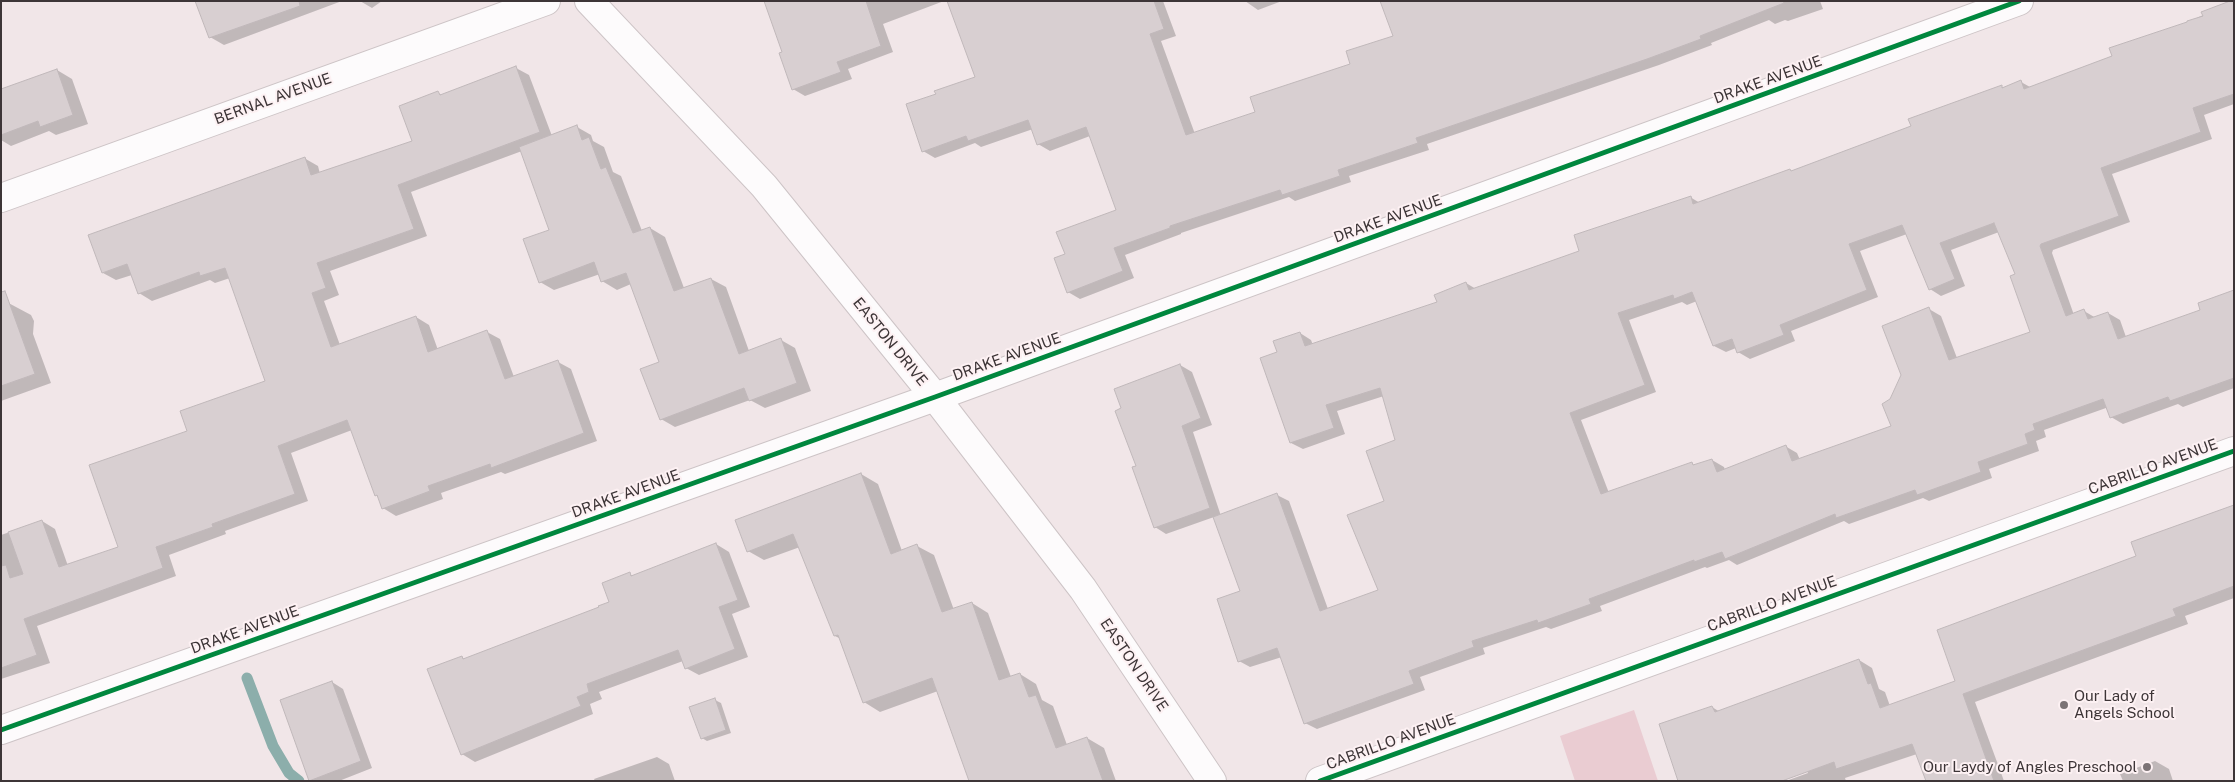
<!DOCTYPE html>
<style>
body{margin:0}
#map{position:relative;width:2235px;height:782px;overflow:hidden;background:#f1e6e8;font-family:"Public Sans",sans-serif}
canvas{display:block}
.frame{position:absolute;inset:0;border:2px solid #3d3537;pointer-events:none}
</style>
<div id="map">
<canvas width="2235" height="782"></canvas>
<div class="frame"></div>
</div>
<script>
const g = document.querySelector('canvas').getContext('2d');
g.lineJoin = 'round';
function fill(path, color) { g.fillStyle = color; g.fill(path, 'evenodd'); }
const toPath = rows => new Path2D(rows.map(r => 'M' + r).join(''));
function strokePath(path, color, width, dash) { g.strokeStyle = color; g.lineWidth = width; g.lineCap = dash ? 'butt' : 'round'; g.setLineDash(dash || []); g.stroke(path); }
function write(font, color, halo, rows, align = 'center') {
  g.font = font + ' "Public Sans",sans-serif'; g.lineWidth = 4; g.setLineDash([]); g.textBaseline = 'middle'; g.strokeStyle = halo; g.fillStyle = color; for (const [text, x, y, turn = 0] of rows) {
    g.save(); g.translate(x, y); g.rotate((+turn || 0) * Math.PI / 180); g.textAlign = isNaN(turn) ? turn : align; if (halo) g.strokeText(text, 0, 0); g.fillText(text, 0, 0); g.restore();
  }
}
fill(toPath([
 [1634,710,1658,781,1575,781,1560,736]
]), '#eaccd2');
fill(toPath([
 [196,1,342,1,224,45,210,37],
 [360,1,382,1,372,8],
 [765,1,944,1,883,24,893,52,848,69,852,79,805,96,793,89,784,53],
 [948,1,1163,1,1176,36,1161,41,1195,134,1257,113,1557,1,1820,1,1823,9,1788,21,1785,20,1775,24,1769,20,1711,43,1712,45,1659,65,1427,144,1429,150,1349,176,1351,182,1295,201,1289,197,1181,233,1181,234,1125,255,1134,278,1080,299,1068,292,1066,254,1117,210,1090,136,1050,151,1038,144,1033,129,981,147,975,143,935,158,923,151,937,95,976,77],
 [1245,1,1282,1,1258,10],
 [2234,1,2234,104,2204,115,2212,139,2112,174,2130,222,2053,250,2052,253,2074,315,2084,311,2096,318,2108,313,2120,320,2126,337,2202,310,2234,291,2234,388,2183,407,2178,404,2123,424,2111,417,2106,408,2044,430,2046,437,2036,441,2039,451,1989,469,1992,478,1929,501,1923,498,1849,524,1844,521,1737,565,1729,560,1707,568,1705,567,1600,606,1602,611,1551,629,1546,627,1483,648,1485,654,1420,677,1425,690,1317,729,1305,723,1282,657,1250,667,1239,661,1241,592,1214,517,1166,534,1155,527,1138,467,1180,365,1192,372,1212,425,1193,432,1221,516,1277,495,1289,501,1328,609,1379,591,1385,501,1397,441,1384,396,1337,411,1345,434,1303,449,1291,443,1279,352,1300,333,1311,340,1313,345,1439,303,1466,283,1476,289,1581,252,1690,197,1700,203,1790,170,1792,171,1912,127,2002,87,2004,88,2021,82,2030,87,2113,56],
 [1999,232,2016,275,2032,333,1957,358,1941,316,1929,309,1891,400,1892,427,1800,460,1797,453,1785,446,1725,470,1724,467,1712,460,1696,466,1692,464,1609,493,1581,420,1656,392,1629,320,1682,302,1687,305,1697,301,1714,346,1726,352,1736,348,1738,352,1750,359,1795,341,1791,331,1878,297,1860,251,1907,234,1930,289,1941,296,1965,286,1951,250],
 [516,68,529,75,552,136,577,127,591,135,593,141,604,147,613,172,621,176,642,231,650,228,665,237,684,288,711,279,726,287,749,351,781,340,795,348,811,391,765,408,750,400,675,427,661,419,660,363,631,284,617,290,602,281,600,274,554,290,540,282,550,230,522,151,411,192,427,236,330,271,339,295,324,301,340,345,416,317,429,325,438,350,487,332,500,339,514,377,558,362,571,369,597,441,505,474,501,472,441,493,443,499,396,516,383,508,379,497,376,495,352,430,291,453,308,501,225,531,226,534,169,555,176,576,37,626,50,663,1,679,1,535,42,521,55,529,68,566,119,547,188,432,266,381,230,278,215,283,210,280,152,301,139,293,132,275,116,280,103,273,304,158,318,166,320,174,413,141,438,93,442,95],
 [57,70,72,79,88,124,56,135,49,131,11,146,1,140,1,92],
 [1,299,31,315,34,321,33,334,51,383,1,401],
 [861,474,878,484,902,551,917,546,934,555,954,610,972,603,988,613,1011,677,1020,674,1036,684,1042,700,1053,706,1067,745,1087,738,1104,748,1116,781,970,781,938,691,880,712,864,702,841,639,835,636,800,547,764,560,748,551],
 [2234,506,2234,598,2185,616,2188,624,1975,702,2004,781,1927,781,1917,754,1845,778,1846,781,1786,781,1808,773,1807,771,1680,781,1712,707,1720,712,1859,660,1872,668,1879,689,1885,692,1890,706,1957,682,2138,557],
 [716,544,729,552,750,607,732,614,748,657,699,675,686,668,683,661,599,692,602,699,590,704,593,714,475,762,462,754,462,658,465,659,600,608,611,602,629,574,633,576],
 [332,682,343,689,372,768,339,781,311,781],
 [715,700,721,703,731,733,707,741,702,738],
 [657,757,669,764,675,781,595,781,594,779],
 [2155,761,2169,769,2173,781,2123,781,2120,774]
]), '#0003');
strokePath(toPath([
 [247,678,273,746,289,773,299,781]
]), '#8caeab', 11);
const building = toPath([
 [195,1,299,1,300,6,209,38,195,1],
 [764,1,866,1,881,46,837,62,841,72,792,90,779,53,782,52,764,1],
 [947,1,1154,1,1164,29,1150,34,1186,135,1255,112,1250,97,1350,64,1346,51,1393,36,1380,1,1783,1,1784,3,1700,36,1701,39,1647,59,1416,138,1418,143,1338,170,1340,176,1282,195,1280,190,1170,226,1170,228,1114,248,1123,271,1067,293,1054,258,1065,254,1056,232,1116,210,1086,127,1037,145,1028,120,968,141,966,136,922,152,906,104,936,94,934,91,975,77,947,1],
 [2230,1,2234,1,2234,94,2193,108,2201,132,2101,168,2119,216,2041,244,2040,246,2066,316,2084,309,2088,319,2108,312,2118,339,2200,310,2198,303,2234,290,2234,378,2170,401,2168,397,2110,418,2103,399,2033,424,2035,430,2025,434,2028,444,1978,462,1981,472,1917,495,1915,490,1836,518,1835,514,1725,559,1722,552,1694,562,1694,560,1589,599,1591,604,1538,623,1537,620,1472,641,1474,647,1409,671,1414,684,1304,724,1277,648,1238,662,1217,599,1240,591,1213,517,1277,493,1320,611,1378,590,1347,515,1384,501,1366,451,1395,440,1380,388,1326,405,1334,428,1290,443,1260,358,1277,352,1273,341,1300,332,1305,346,1437,302,1434,295,1466,282,1469,290,1579,251,1574,235,1691,196,1693,204,1790,169,1791,171,1911,126,1908,119,2002,85,2002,88,2021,80,2024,89,2112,56,2109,48,2187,22,2187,21,2203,16,2201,12,2230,1],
 [1994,223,2015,274,2010,276,2030,332,1949,360,1929,307,1882,326,1901,375,1890,399,1882,404,1891,426,1792,461,1786,445,1717,472,1712,459,1693,465,1692,462,1601,494,1570,413,1645,385,1618,313,1673,295,1674,299,1692,292,1713,346,1732,339,1737,353,1784,335,1780,325,1867,290,1849,244,1902,225,1929,290,1955,279,1940,243,1994,223],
 [516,66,540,132,398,185,414,229,317,263,326,288,312,293,331,347,416,316,428,352,487,330,505,379,558,360,584,433,491,468,490,464,428,486,430,491,382,509,377,495,375,496,347,420,278,446,295,494,212,524,213,527,156,547,163,568,24,619,37,655,1,668,1,566,6,565,10,578,23,574,8,532,42,520,59,567,118,547,89,465,187,431,180,411,265,381,225,268,200,276,199,272,138,294,127,264,102,273,88,235,305,157,311,175,412,141,399,106,438,91,440,95,516,66],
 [57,69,73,115,40,127,38,121,1,135,1,89,57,69],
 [577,125,582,140,589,137,601,169,606,167,633,233,650,227,674,291,711,278,739,354,781,338,797,383,749,401,744,388,660,420,640,369,659,362,626,273,601,282,594,262,539,283,523,239,549,230,519,147,577,125],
 [5,291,35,374,1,386,1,292,5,291],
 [1180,364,1201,418,1182,426,1210,508,1154,528,1132,467,1136,466,1115,411,1121,408,1114,389,1180,364],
 [861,473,891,554,917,544,942,612,972,602,999,680,1020,673,1029,697,1036,695,1056,748,1087,737,1103,781,969,781,932,678,863,703,838,635,834,636,793,534,747,552,735,520,861,473],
 [2234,505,2234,586,2173,609,2176,616,1963,694,1994,781,1926,781,1912,744,1836,769,1834,762,1782,781,1678,781,1659,724,1712,706,1715,712,1859,659,1868,684,1871,683,1880,708,1955,681,1937,630,2136,556,2131,542,2234,505],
 [716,543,738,600,719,607,735,649,685,669,678,650,587,684,589,692,577,697,581,706,461,755,427,669,462,656,463,659,599,607,598,606,609,602,602,583,630,572,631,576,716,543],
 [332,681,361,761,309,781,280,700,332,681],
 [715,698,726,730,701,739,689,707,715,698]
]);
fill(building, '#d8cfd1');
strokePath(building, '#c0b8ba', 1);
const minor = toPath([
 [589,1,764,186,935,397,1083,589,1212,781],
 [1,198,546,1],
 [1,730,935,397,2019,1],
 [1320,781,2234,451]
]);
strokePath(minor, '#cdc4c6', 30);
strokePath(minor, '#fdfbfc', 28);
strokePath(toPath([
 [1,730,935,397,2019,1],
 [1320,781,2234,451]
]), '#00873e', 5);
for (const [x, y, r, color] of [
 [2064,705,5,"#7c7375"],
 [2147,767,5,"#7c7375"]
]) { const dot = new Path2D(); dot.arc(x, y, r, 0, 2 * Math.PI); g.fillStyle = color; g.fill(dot); strokePath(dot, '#fdf1f3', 2); }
write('15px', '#3d3537', '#fdf1f3', [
 ["DRAKE AVENUE",1768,80,-20],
 ["BERNAL AVENUE",273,99,-20],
 ["DRAKE AVENUE",1388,219,-20],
 ["EASTON DRIVE",890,342,51],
 ["DRAKE AVENUE",1007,357,-20],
 ["CABRILLO AVENUE",2153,467,-20],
 ["DRAKE AVENUE",626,494,-20],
 ["CABRILLO AVENUE",1772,604,-20],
 ["DRAKE AVENUE",245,630,-20],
 ["EASTON DRIVE",1134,665,56],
 ["CABRILLO AVENUE",1391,742,-20]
]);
write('15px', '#3d3537', '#fdf1f3', [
 ["Our Lady of",2074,696],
 ["Angels School",2074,713],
 ["Our Laydy of Angles Preschool",2137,767,"right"]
], 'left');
</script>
